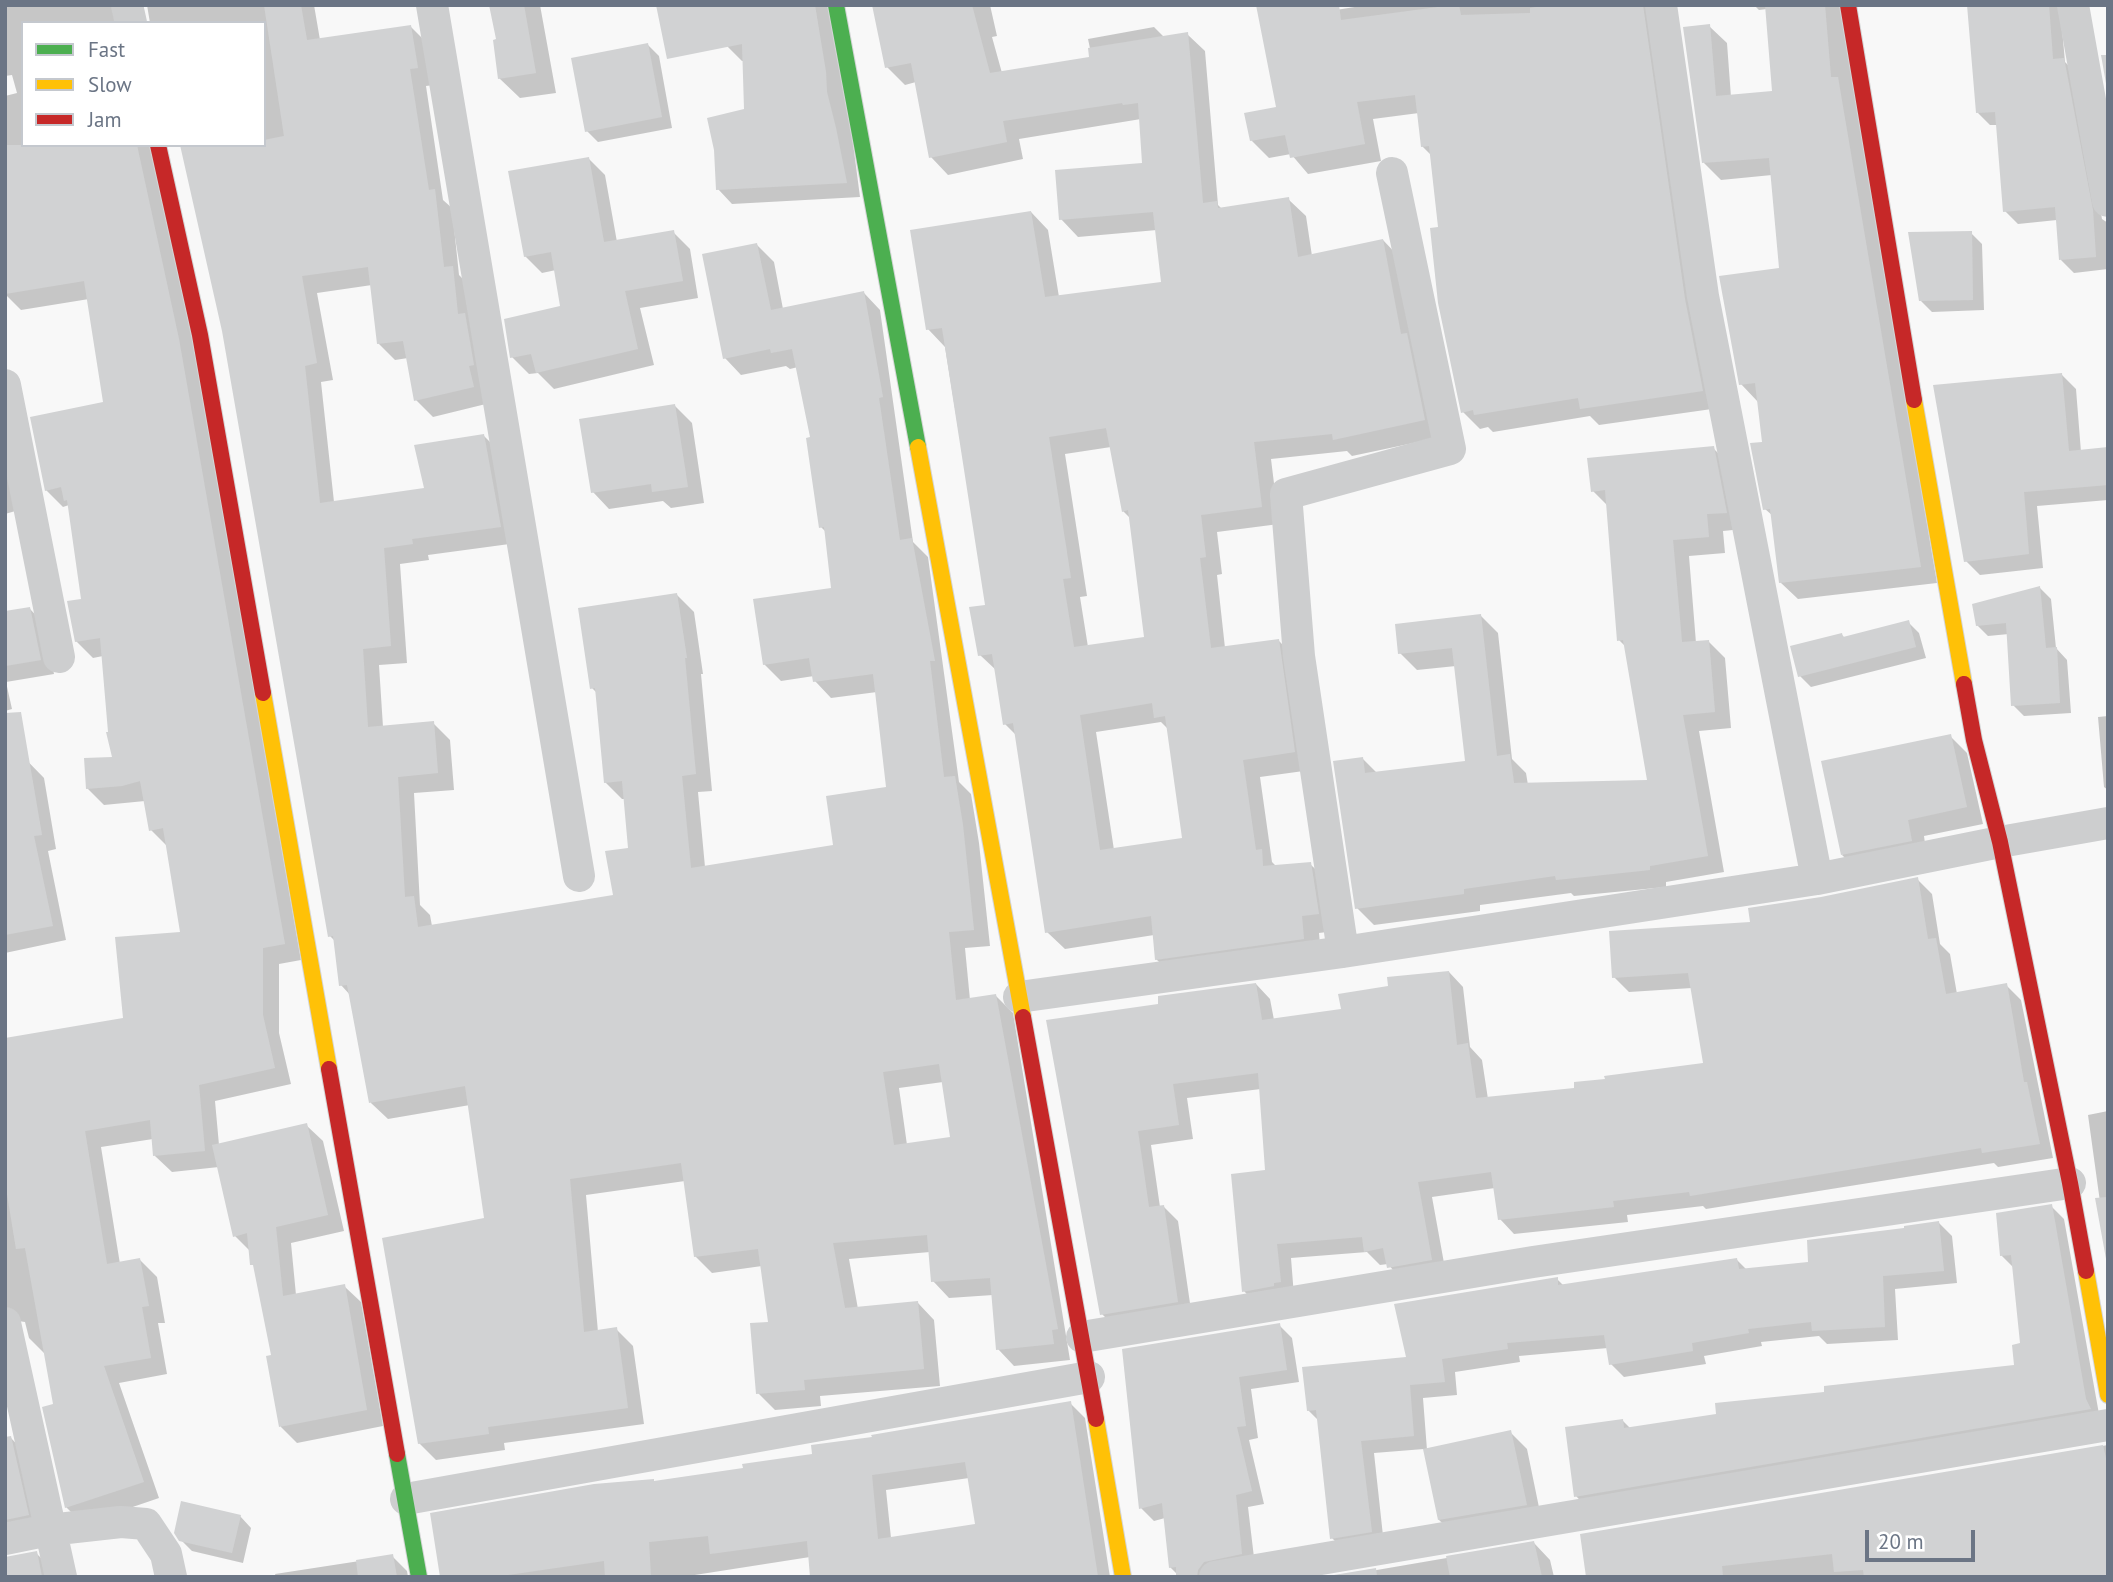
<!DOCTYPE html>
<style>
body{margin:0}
#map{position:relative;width:2113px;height:1582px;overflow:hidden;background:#f8f8f8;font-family:"PT Sans",sans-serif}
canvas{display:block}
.frame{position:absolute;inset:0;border:7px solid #6b7585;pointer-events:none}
.legend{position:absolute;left:21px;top:21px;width:245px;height:126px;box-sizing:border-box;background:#fff;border:2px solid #c4c8ce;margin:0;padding:9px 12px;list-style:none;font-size:21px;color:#6b7585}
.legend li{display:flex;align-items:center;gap:14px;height:35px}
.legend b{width:35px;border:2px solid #c4c8ce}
.scale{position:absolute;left:1865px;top:1530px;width:110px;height:32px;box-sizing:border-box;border:4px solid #6b7585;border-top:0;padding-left:9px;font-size:21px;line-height:24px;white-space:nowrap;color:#6b7585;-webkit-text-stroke:5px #fff;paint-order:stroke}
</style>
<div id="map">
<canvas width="2113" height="1582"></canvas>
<div class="frame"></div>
<ul class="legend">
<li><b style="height:9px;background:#4caf50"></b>Fast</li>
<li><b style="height:9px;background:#ffc107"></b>Slow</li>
<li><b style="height:9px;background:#c62828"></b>Jam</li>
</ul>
<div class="scale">20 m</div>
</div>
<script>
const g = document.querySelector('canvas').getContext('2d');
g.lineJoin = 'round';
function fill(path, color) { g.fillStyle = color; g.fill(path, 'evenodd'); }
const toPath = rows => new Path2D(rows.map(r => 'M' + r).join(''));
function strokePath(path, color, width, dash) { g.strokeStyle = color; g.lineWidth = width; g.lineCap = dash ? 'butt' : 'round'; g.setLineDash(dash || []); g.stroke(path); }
fill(toPath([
 [5,5,137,5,126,23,23,23,23,145,160,145,301,960,279,964,279,1033,291,1084,215,1101,219,1145,306,1125,323,1141,344,1231,291,1243,296,1295,344,1286,361,1302,383,1426,297,1443,281,1427,273,1357,251,1252,235,1236,219,1167,172,1172,155,1156,153,1139,101,1147,120,1264,140,1260,157,1277,165,1323,158,1323,167,1374,119,1383,159,1498,83,1524,66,1507,55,1405,46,1355,29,1338,25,1322,18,1321,5,1332,5,1040,125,1020,182,933,168,847,151,830,145,801,104,805,87,788,114,758,103,656,93,658,76,641,83,601,69,505,63,507,46,490,105,403,89,299,21,310,5,294,5,96,17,93,12,75,5,76],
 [147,5,314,5,320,40,410,26,427,43,434,85,426,86,443,200,452,208,459,275,469,285,490,403,433,417,416,400,408,358,395,360,378,343,372,285,317,293,333,380,321,382,334,502,426,489,484,436,501,453,517,543,428,555,429,560,400,564,407,663,379,665,383,727,433,723,450,740,454,790,414,793,420,905,430,915,432,926,615,897,630,849,625,799,622,799,605,782,598,694,592,688,677,595,694,612,703,674,701,674,712,791,698,792,705,867,835,847,888,788,877,692,831,698,815,681,814,676,781,681,764,664,833,590,827,533,821,527,812,439,798,367,790,369,786,366,741,375,725,358,757,245,774,262,783,309,864,293,880,310,913,542,928,557,959,782,971,794,979,843,990,946,965,948,970,1000,996,996,1013,1013,1070,1360,1014,1366,998,1349,993,1295,949,1298,933,1281,930,1252,849,1259,858,1309,918,1303,934,1320,940,1386,820,1396,821,1406,775,1410,758,1393,770,1323,762,1266,712,1273,695,1256,685,1181,586,1195,598,1332,616,1329,633,1346,644,1424,504,1443,505,1450,436,1460,419,1443,486,1219,470,1105,388,1119,371,1103,351,996,341,985,335,941,330,936,223,331,264,145,264,23,150,23],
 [943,1082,952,1138,907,1145,899,1088],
 [491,5,540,5,556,93,520,98,499,78,498,41],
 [724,5,835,5,860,197,732,204,718,189,746,111,744,61,742,61,727,46],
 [874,5,990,5,997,36,992,37,1002,73,1092,58,1088,39,1154,27,1164,37,1187,34,1205,51,1218,205,1222,209,1288,199,1306,216,1312,256,1383,240,1400,258,1442,437,1352,456,1347,451,1271,459,1279,524,1217,532,1222,574,1217,575,1225,648,1279,641,1296,658,1311,770,1260,777,1272,862,1277,867,1310,864,1328,881,1335,931,1319,933,1321,956,1174,976,1156,959,1154,935,1065,949,1047,932,1017,736,1005,724,997,671,980,655,987,607,945,347,928,329,1031,212,1048,230,1059,297,1163,284,1157,230,1078,237,1061,219,1144,164,1141,119,1019,139,1023,159,948,175,931,157,916,82,905,85,887,67],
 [1111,447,1123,511,1131,519,1146,639,1088,647,1080,597,1087,596,1065,454],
 [1161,722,1169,730,1184,839,1114,850,1096,732],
 [1367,5,1665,5,1719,408,1599,425,1590,416,1493,432,1488,427,1480,429,1463,412,1431,155,1422,146,1419,113,1373,119,1381,161,1308,174,1291,154,1269,158,1251,140,1278,108,1261,22],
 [1754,5,1840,5,1937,583,1798,599,1780,582,1773,516,1765,509,1764,443,1758,402,1741,384,1781,270,1772,175,1721,180,1704,163,1709,26,1727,43,1731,97,1774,93,1767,9,1759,10],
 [1969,5,2060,5,2065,62,2076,73,2102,219,2108,223,2108,269,2074,273,2061,260,2057,220,2018,224,2005,211,1998,125,1990,125,1978,113],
 [648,45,659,56,672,128,598,142,587,131],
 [589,159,605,175,617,242,673,232,690,249,698,298,640,308,654,365,554,389,538,373,529,374,512,357,562,307,556,270,542,273,525,256],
 [1971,233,1982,244,1984,310,1932,312,1921,301],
 [2062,375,2076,389,2081,452,2108,449,2108,500,2037,506,2043,568,1980,575,1966,561],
 [675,406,692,423,704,503,671,508,663,501,609,509,593,492],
 [5,441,19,510,5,514],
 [1713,448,1730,465,1743,529,1723,531,1725,553,1689,556,1696,643,1708,641,1725,658,1731,728,1699,731,1724,872,1666,882,1666,887,1574,896,1571,893,1480,905,1480,911,1374,925,1357,908,1362,758,1377,773,1467,762,1456,666,1417,670,1400,653,1481,616,1498,633,1512,759,1526,773,1528,785,1649,782,1625,646,1619,640,1608,506,1593,491],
 [2040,588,2051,599,2056,648,2067,660,2071,713,2024,716,2013,705,2009,634,1988,636,1977,625],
 [30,609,44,624,54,674,6,682,12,709,5,711,5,613],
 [1908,622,1919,633,1926,658,1811,687,1800,676,1842,635,1845,638],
 [2108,716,2108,790,2104,787,2098,717],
 [1950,736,1967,753,1983,824,1924,836,1927,858,1859,871,1842,855],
 [5,738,44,778,56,849,48,851,66,940,5,953],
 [1917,879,1932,894,1940,944,1950,954,1957,994,2006,985,2021,1000,2053,1158,1998,1167,1994,1163,1706,1209,1703,1206,1627,1215,1628,1222,1514,1234,1500,1219,1495,1188,1432,1197,1446,1274,1403,1282,1388,1264,1380,1265,1367,1252,1291,1258,1294,1296,1258,1306,1244,1291,1267,1172,1261,1089,1187,1098,1193,1139,1151,1145,1160,1207,1164,1207,1178,1221,1192,1317,1117,1329,1102,1314,1160,1005,1256,984,1270,999,1274,1020,1343,1011,1390,988,1449,972,1463,987,1470,1047,1482,1060,1488,1099,1576,1090,1705,1065,1692,988,1629,992,1614,977,1821,899],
 [2108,1111,2108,1260,2088,1115],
 [2051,1206,2064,1219,2099,1414,1589,1510,1576,1496,1623,1421,1631,1429,1718,1416,1826,1394,2015,1367,2022,1344,2014,1268,2001,1255],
 [1939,1223,1952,1236,1957,1283,1895,1289,1898,1340,1827,1344,1819,1336,1761,1342,1762,1346,1704,1356,1706,1364,1624,1377,1611,1364,1608,1348,1519,1356,1520,1362,1455,1372,1457,1395,1423,1398,1427,1450,1510,1432,1527,1449,1542,1522,1456,1536,1439,1520,1424,1449,1374,1453,1384,1545,1345,1551,1332,1538,1319,1421,1308,1410,1557,1279,1564,1286,1737,1260,1747,1270,1810,1264,1906,1230],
 [1279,1325,1292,1338,1299,1382,1251,1389,1258,1438,1249,1440,1264,1504,1248,1507,1255,1566,1214,1577,1180,1577,1170,1567,1165,1518,1154,1521,1141,1508,1124,1350],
 [1070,1403,1085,1418,1110,1577,812,1577,810,1557,682,1577,442,1577,655,1482,745,1469,813,1455,874,1439],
 [969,1478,977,1526,891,1538,886,1490],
 [11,1438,27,1455,44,1532,5,1548,5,1439],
 [2108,1445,2108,1577,1587,1577,1581,1535],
 [240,1516,251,1528,243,1563,192,1551,181,1540],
 [1534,1543,1550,1560,1554,1577,1336,1577],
 [36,1553,53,1570,54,1577,5,1577],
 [392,1556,407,1571,408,1577,276,1577,275,1574]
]), '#0003');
fill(toPath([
 [264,5,301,5,307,40,411,25,418,68,410,69,429,190,435,189,444,267,453,266,458,314,465,313,474,365,469,366,474,387,414,401,403,341,377,344,368,267,302,276,317,363,305,366,320,503,424,488,414,445,484,434,501,527,412,539,413,544,384,548,391,646,363,649,368,727,434,721,438,773,398,777,405,897,414,896,418,927,613,895,605,851,628,848,622,781,604,783,595,688,590,689,578,608,677,593,687,658,685,658,696,774,682,776,691,868,833,845,826,796,886,787,873,674,813,682,809,658,763,665,753,599,831,588,824,527,819,528,806,438,810,437,792,349,771,353,770,349,723,359,702,254,757,243,771,310,864,291,883,397,879,398,900,540,912,538,935,661,930,661,944,777,955,776,963,825,974,930,949,932,956,1000,996,994,1058,1329,1052,1330,1054,1344,996,1350,990,1278,931,1282,927,1235,833,1243,845,1308,918,1301,924,1369,804,1380,805,1390,756,1394,750,1323,768,1322,758,1249,694,1257,681,1163,570,1179,584,1332,617,1327,628,1408,488,1427,489,1434,418,1444,382,1238,484,1218,465,1086,369,1103,347,985,339,986,333,936,328,937,222,331,180,145,264,145,264,140,284,136],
 [939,1064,950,1137,894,1145,883,1072],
 [489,5,524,5,536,73,498,79,493,40,496,39],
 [656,5,815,5,826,72,827,92,836,128,847,183,716,190,714,150,707,118,744,109,742,44,667,59],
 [872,5,972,5,990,73,1089,57,1088,48,1188,32,1203,203,1217,201,1218,208,1289,197,1298,257,1383,239,1401,334,1407,333,1425,420,1333,440,1332,434,1254,442,1262,507,1201,515,1206,557,1200,558,1211,648,1279,639,1295,752,1243,760,1256,850,1262,849,1263,866,1311,862,1319,914,1302,916,1304,939,1155,960,1151,916,1045,933,1013,723,1003,725,992,654,978,656,969,607,985,605,942,328,926,330,910,230,1031,211,1045,297,1161,282,1153,212,1059,220,1055,170,1142,163,1138,103,1123,105,1122,103,1003,121,1007,142,929,158,911,63,885,68],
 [1106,428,1122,512,1128,510,1144,637,1074,647,1063,579,1071,578,1049,437],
 [1152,703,1154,718,1165,716,1182,838,1100,850,1080,715],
 [1256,5,1339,5,1341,20,1453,5,1459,5,1461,15,1530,13,1530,8,1548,5,1643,5,1685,299,1703,391,1580,409,1578,398,1474,415,1473,410,1461,413,1438,303,1430,228,1438,227,1429,146,1421,147,1415,95,1357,102,1365,144,1290,158,1285,135,1250,141,1244,113,1276,107],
 [1765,5,1825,5,1831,77,1838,77,1921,567,1779,583,1770,509,1763,510,1750,443,1762,442,1755,383,1739,385,1719,276,1779,268,1769,158,1702,163,1683,27,1710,24,1716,96,1772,91],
 [1967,5,2049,5,2053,59,2064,58,2093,210,2096,257,2059,260,2055,207,2003,212,1995,112,1976,113],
 [648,43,662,117,585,132,571,58],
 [2101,55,2108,55,2108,95],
 [5,145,137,145,179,339,285,944,263,948,263,1015,275,1068,199,1085,205,1151,153,1156,150,1120,85,1131,107,1264,140,1258,149,1306,142,1307,151,1358,104,1366,144,1482,65,1508,42,1407,53,1404,25,1248,16,1249,5,1182,5,1038,123,1018,115,937,180,932,163,828,149,831,140,781,122,786,86,789,84,758,112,757,106,732,108,732,100,638,75,642,67,601,81,599,67,500,64,501,61,487,45,491,30,417,103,402,84,281,5,294],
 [589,157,604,242,674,230,683,281,625,291,638,349,536,373,531,354,510,358,504,319,560,306,551,252,524,257,508,171],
 [1972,231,1973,300,1919,301,1908,232],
 [2062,373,2069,451,2108,447,2108,485,2024,492,2029,554,1964,562,1933,385],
 [675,404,688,487,652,492,651,484,591,493,579,419],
 [1714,446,1727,513,1707,514,1709,537,1673,540,1682,642,1709,640,1715,712,1683,715,1708,856,1650,866,1650,870,1556,880,1555,876,1464,889,1464,894,1355,909,1333,761,1363,757,1365,773,1465,761,1452,648,1398,654,1395,624,1481,614,1497,756,1510,754,1514,783,1647,780,1623,640,1617,641,1605,490,1591,492,1587,458],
 [2040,586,2046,648,2057,647,2060,703,2011,706,2006,623,1976,626,1972,604],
 [30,607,41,660,5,666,5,611],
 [1909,620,1916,647,1798,677,1790,646,1842,633,1843,637],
 [21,712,42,835,34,836,53,926,5,935,5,713],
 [1951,734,1967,807,1908,820,1912,841,1841,855,1821,761],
 [1918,877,1928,939,1936,938,1946,994,2007,983,2024,1082,2027,1082,2040,1144,1982,1153,1981,1148,1690,1196,1689,1192,1613,1201,1614,1207,1498,1220,1491,1172,1418,1182,1432,1260,1387,1268,1383,1248,1364,1252,1362,1237,1277,1244,1281,1282,1274,1283,1274,1286,1242,1292,1231,1174,1265,1170,1258,1073,1173,1084,1179,1125,1138,1131,1149,1207,1164,1205,1178,1302,1100,1315,1046,1020,1158,1004,1158,996,1256,983,1262,1020,1341,1009,1338,994,1388,986,1387,977,1449,971,1457,1045,1468,1043,1476,1098,1574,1088,1574,1082,1605,1079,1604,1076,1703,1063,1688,973,1612,978,1609,931,1750,922,1748,908,1821,897],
 [307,1123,328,1215,276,1227,283,1296,345,1284,367,1410,279,1427,266,1356,271,1355,253,1265,250,1265,247,1233,233,1237,212,1145],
 [2108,1197,2108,1270,2095,1198],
 [2052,1204,2086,1399,2091,1409,1574,1497,1565,1427,1623,1419,1624,1428,1716,1414,1715,1403,1824,1392,1824,1386,2014,1365,2012,1345,2020,1343,2011,1255,2000,1256,1996,1213],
 [1939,1221,1944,1271,1883,1276,1885,1327,1812,1331,1811,1322,1748,1329,1749,1333,1692,1343,1693,1351,1609,1365,1604,1335,1507,1343,1508,1349,1442,1359,1445,1382,1410,1385,1414,1436,1361,1441,1372,1532,1330,1539,1316,1410,1307,1411,1302,1367,1406,1357,1394,1304,1558,1277,1558,1285,1737,1258,1739,1269,1808,1262,1807,1240,1904,1228,1904,1226],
 [1280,1323,1287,1370,1239,1377,1246,1426,1237,1427,1252,1491,1236,1495,1242,1554,1204,1562,1198,1570,1197,1577,1176,1577,1176,1567,1169,1568,1162,1503,1139,1509,1122,1349],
 [1071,1401,1098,1577,810,1577,807,1541,710,1554,708,1536,649,1542,651,1577,605,1577,604,1561,494,1577,440,1577,430,1513,594,1484,654,1479,654,1481,743,1468,742,1464,812,1454,811,1445,872,1437,871,1435],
 [965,1462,975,1524,878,1539,872,1475],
 [1511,1430,1527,1505,1438,1520,1423,1449],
 [11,1436,29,1515,5,1520,5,1437],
 [2103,1445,2108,1467,2108,1577,1864,1577,1863,1570,1834,1572,1832,1554,1722,1566,1723,1577,1586,1577,1580,1534],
 [181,1501,241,1515,232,1553,179,1541,174,1533],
 [1534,1541,1542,1577,1450,1577,1446,1556],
 [37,1551,42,1577,5,1577,5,1557],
 [393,1554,397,1577,358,1577,356,1560],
 [1376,1568,1377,1577,1334,1577,1334,1575]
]), '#d1d2d3');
const fast = toPath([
 [836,5,918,447],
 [397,1454,419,1577]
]);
const slow = toPath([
 [1914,400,1964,684],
 [918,447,1023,1017],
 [263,693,329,1069],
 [2086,1271,2108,1395],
 [1096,1419,1123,1577]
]);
const jam = toPath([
 [1848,5,1914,400],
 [158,145,200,335,263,693],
 [1964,684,1974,740,2000,842,2070,1183,2086,1271],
 [1023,1017,1096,1419],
 [329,1069,397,1454]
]);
strokePath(fast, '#d4d5d6', 18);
strokePath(slow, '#d4d5d6', 18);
strokePath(jam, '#d4d5d6', 18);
strokePath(toPath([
 [127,5,131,23],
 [432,5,579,876],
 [1661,5,1703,296,1817,879],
 [2073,5,2108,201],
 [5,385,59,657],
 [1343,952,1299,656,1286,494,1450,449,1392,173],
 [1019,997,1343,952,1817,879,2000,842,2108,823],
 [5,1323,61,1577],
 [1082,1337,1533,1262,2070,1183],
 [406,1499,1089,1377],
 [5,1539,49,1530,121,1522,146,1524,166,1554,171,1577],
 [1215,1577,2108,1425]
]), '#cdcecf', 32);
strokePath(fast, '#4caf50', 16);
strokePath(slow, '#ffc107', 16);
strokePath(jam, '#c62828', 16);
</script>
